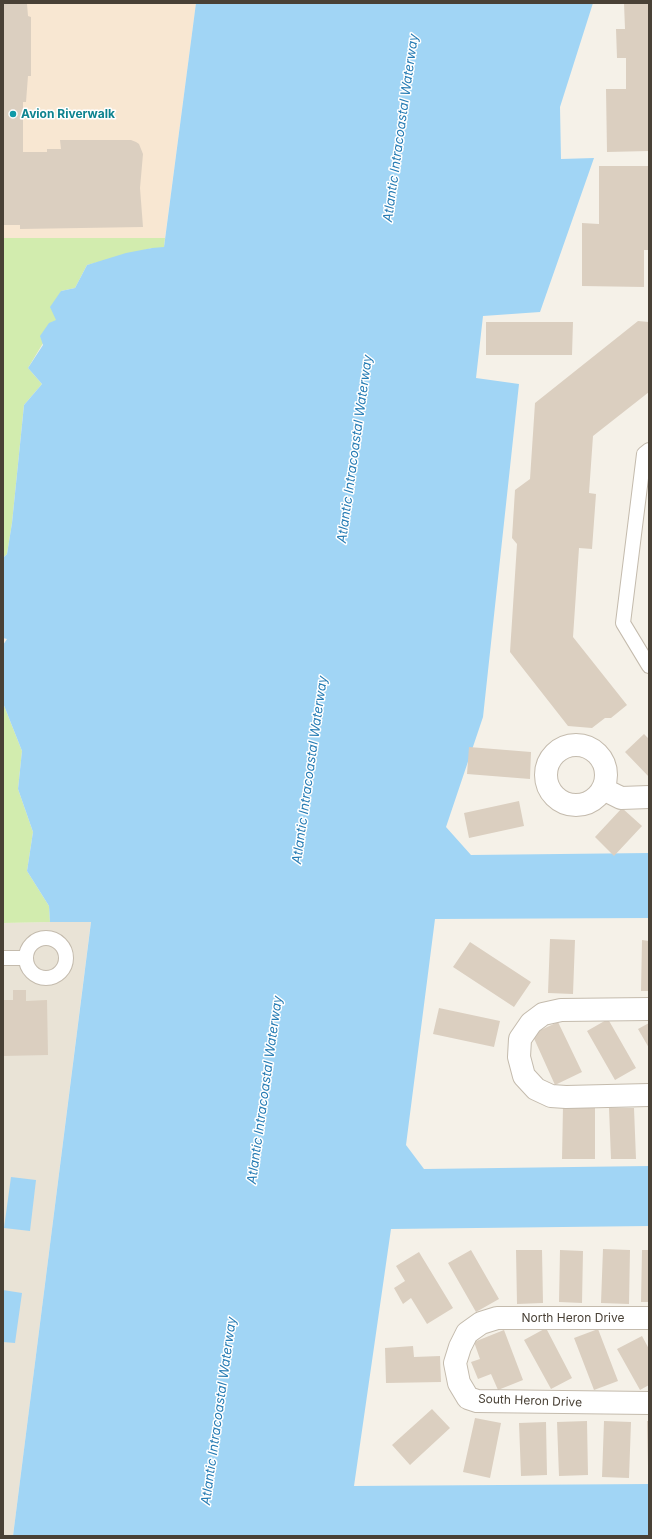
<!DOCTYPE html>
<style>
body{margin:0}
#map{position:relative;width:652px;height:1539px;overflow:hidden;background:#f5f1e8;font-family:Inter,sans-serif}
canvas{display:block}
.frame{position:absolute;inset:0;border:4px solid #494136;pointer-events:none}
</style>
<div id="map">
<canvas width="652" height="1539"></canvas>
<div class="frame"></div>
</div>
<script>
const g = document.querySelector('canvas').getContext('2d');
g.lineJoin = 'round';
function fill(path, color) { g.fillStyle = color; g.fill(path, 'evenodd'); }
const toPath = rows => new Path2D(rows.map(r => 'M' + r).join(''));
function strokePath(path, color, width, dash) { g.strokeStyle = color; g.lineWidth = width; g.lineCap = dash ? 'butt' : 'round'; g.setLineDash(dash || []); g.stroke(path); }
function write(font, color, halo, rows, align = 'center') {
  g.font = font + ' Inter,sans-serif'; g.lineWidth = 3; g.setLineDash([]); g.textBaseline = 'middle'; g.strokeStyle = halo; g.fillStyle = color; for (const [text, x, y, turn = 0] of rows) {
    g.save(); g.translate(x, y); g.rotate((+turn || 0) * Math.PI / 180); g.textAlign = isNaN(turn) ? turn : align; if (halo) g.strokeText(text, 0, 0); g.fillText(text, 0, 0); g.restore();
  }
}
fill(toPath([
 [91,921,13,1536,3,1536,3,923]
]), '#e9e3d6');
fill(toPath([
 [3,3,196,3,165,238,3,238]
]), '#f8e7d2');
fill(toPath([
 [3,238,165,238,164,248,152,248,87,265,75,288,61,291,57,320,28,368,42,384,24,405,12,523,7,554,3,558],
 [3,703,22,751,18,789,33,832,27,871,49,906,50,922,3,923]
]), '#d2ecae');
fill(toPath([
 [196,3,593,3,560,107,561,159,594,158,540,312,483,316,476,378,519,384,483,717,446,827,471,855,649,853,649,918,435,919,406,1145,424,1169,649,1166,649,1226,391,1229,354,1486,649,1484,649,1536,13,1536,91,922,50,922,49,906,27,871,33,832,18,789,22,751,3,703,3,645,7,639,3,638,3,558,7,554,12,523,24,405,42,384,28,368,43,345,40,336,49,323,56,320,50,307,61,291,75,288,87,265,126,253,152,248,164,247],
 [11,1177,36,1180,30,1231,4,1228],
 [3,1290,22,1293,15,1343,3,1342]
]), '#a1d5f5');
fill(toPath([
 [3,3,27,4,28,16,31,17,31,76,28,76,26,102,23,102,23,152,47,152,47,149,61,149,60,140,131,140,136,142,139,144,143,154,140,188,143,227,20,229,20,225,3,225],
 [624,3,649,3,649,151,607,152,606,89,626,89,626,58,617,58,616,29,625,29],
 [599,166,649,166,649,250,644,250,644,287,582,286,582,223,599,224],
 [638,321,649,322,649,392,593,436,589,493,596,494,592,549,579,548,573,637,627,705,611,718,605,718,592,728,568,726,510,652,517,544,512,538,515,490,530,479,535,403],
 [486,322,573,322,572,355,486,355],
 [644,734,649,739,649,777,625,752],
 [469,747,531,752,530,779,467,774],
 [519,801,524,826,469,838,464,813],
 [622,808,642,826,614,856,595,837],
 [550,939,575,940,573,994,548,993],
 [642,940,649,941,649,991,641,991],
 [470,942,531,982,514,1007,453,967],
 [13,990,26,990,26,1001,47,1000,48,1055,3,1056,3,1000,13,1000],
 [439,1008,500,1021,494,1047,433,1034],
 [608,1019,636,1068,615,1080,587,1031],
 [558,1022,582,1072,555,1085,532,1034],
 [649,1023,649,1048,638,1029],
 [563,1106,595,1106,595,1159,562,1159],
 [609,1108,634,1108,636,1159,611,1159],
 [603,1249,630,1250,629,1304,601,1303],
 [471,1250,499,1299,476,1312,448,1263],
 [516,1250,542,1250,543,1303,517,1304],
 [560,1250,583,1251,582,1303,559,1302],
 [642,1250,649,1250,649,1302,641,1302],
 [419,1252,453,1308,427,1324,411,1298,403,1304,394,1288,405,1281,396,1266],
 [546,1328,572,1378,551,1389,524,1340],
 [598,1329,618,1381,594,1390,574,1338],
 [504,1330,523,1380,498,1390,491,1374,478,1379,471,1362,480,1359,474,1342],
 [642,1336,649,1349,649,1385,640,1390,617,1349],
 [413,1346,414,1357,440,1356,441,1382,386,1383,385,1348],
 [432,1409,450,1428,410,1465,392,1445],
 [475,1418,501,1423,490,1478,463,1472],
 [587,1421,588,1475,559,1476,557,1422],
 [604,1421,631,1422,629,1478,602,1477],
 [647,1421,649,1421,649,1466,648,1466],
 [546,1422,547,1475,521,1476,519,1423]
]), '#dbcfc0');
const lane = toPath([
 [649,450,644,454,623,623,649,666],
 '26 958a20 20 0 1 1 40 0a20 20 0 1 1-40 0Z',
 [3,958,26,958]
]);
const street = toPath([
 '546 775a30 30 0 1 1 60 0a30 30 0 1 1-60 0Z',
 [603,789,621,798,649,797],
 [649,1009,561,1010,543,1014,531,1023,520,1039,519,1057,524,1076,536,1089,551,1096,566,1097,649,1095],
 [649,1318,497,1318,481,1323,467,1333,460,1347,455,1363,459,1383,468,1398,477,1401,649,1403]
]);
strokePath(lane, '#c4bbad', 16);
strokePath(street, '#c4bbad', 24);
strokePath(lane, '#fff', 14);
strokePath(street, '#fff', 22);
for (const [x, y, r, color] of [
 [13,114,4,"#0f9aa8"]
]) { const dot = new Path2D(); dot.arc(x, y, r, 0, 2 * Math.PI); g.fillStyle = color; g.fill(dot); strokePath(dot, '#fff', 1.5); }
write('bold 12px', '#0d838f', '#fff', [
 ["Avion Riverwalk",21,114]
], 'left');
write('12px', '#494136', '#fff', [
 ["North Heron Drive",573,1318],
 ["South Heron Drive",530,1401,2]
]);
write('italic 13px', '#267cb4', '#fff', [
 ["Atlantic Intracoastal Waterway",401,128,-82],
 ["Atlantic Intracoastal Waterway",355,449,-82],
 ["Atlantic Intracoastal Waterway",310,770,-82],
 ["Atlantic Intracoastal Waterway",265,1090,-82],
 ["Atlantic Intracoastal Waterway",219,1411,-82]
]);
</script>
